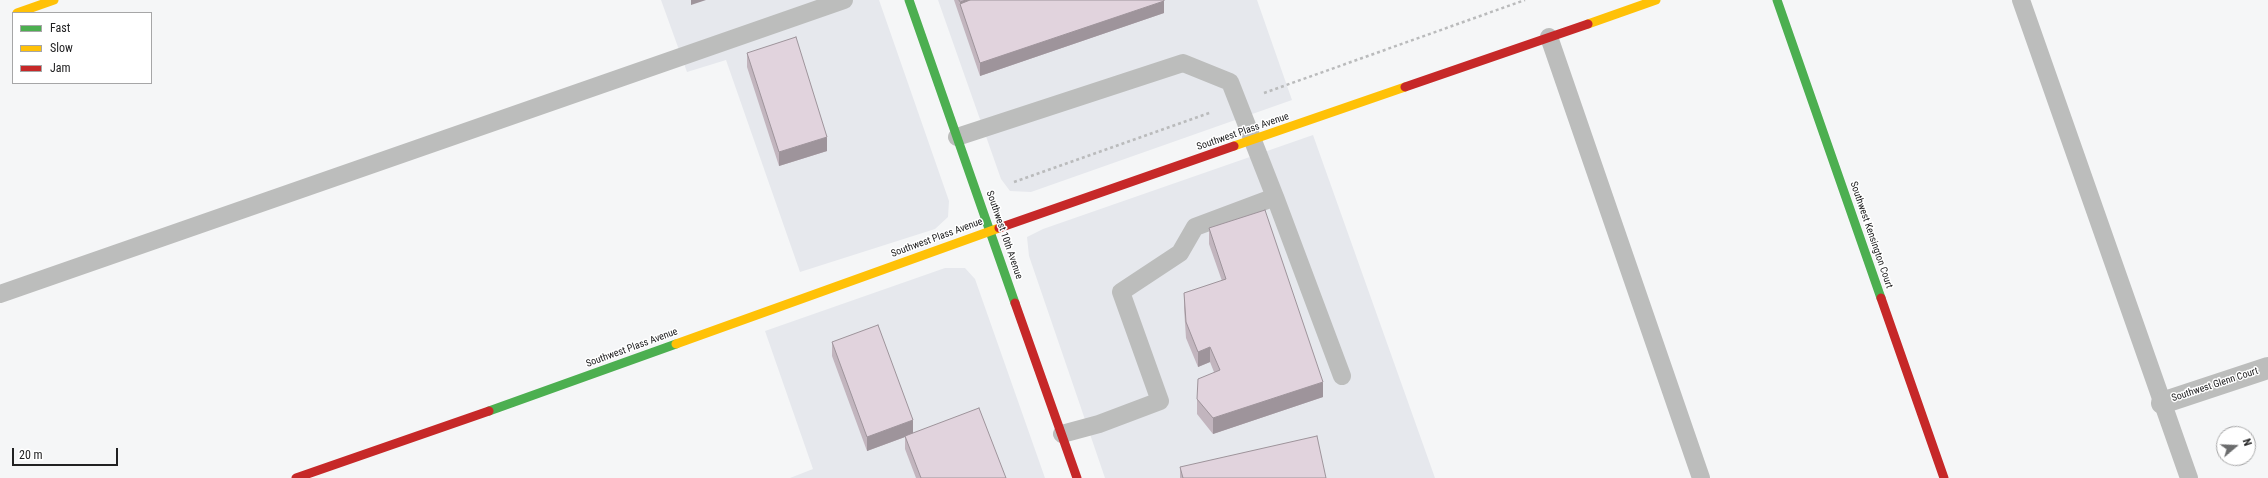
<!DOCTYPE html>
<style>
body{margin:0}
#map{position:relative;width:2268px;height:478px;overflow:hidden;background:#f5f6f7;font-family:"Roboto Condensed",sans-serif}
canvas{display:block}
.legend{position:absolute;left:12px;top:12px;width:140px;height:72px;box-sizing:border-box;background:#fff;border:1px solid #a6a6a7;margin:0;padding:5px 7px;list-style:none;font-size:12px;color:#212122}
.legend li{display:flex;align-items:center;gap:8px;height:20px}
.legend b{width:20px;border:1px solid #a6a6a7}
.north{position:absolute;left:2216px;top:426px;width:40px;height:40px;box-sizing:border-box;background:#fff;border:1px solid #a6a6a7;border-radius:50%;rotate:71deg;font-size:11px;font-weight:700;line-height:16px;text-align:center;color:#212122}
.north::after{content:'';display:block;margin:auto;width:14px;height:18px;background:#6b6c6d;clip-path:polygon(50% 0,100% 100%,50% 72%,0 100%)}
.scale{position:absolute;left:12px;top:448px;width:106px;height:18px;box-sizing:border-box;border:2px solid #212122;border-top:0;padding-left:5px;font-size:12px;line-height:14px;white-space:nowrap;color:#212122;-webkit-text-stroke:3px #fff;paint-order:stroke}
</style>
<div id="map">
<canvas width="2268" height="478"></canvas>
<ul class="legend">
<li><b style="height:5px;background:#4caf50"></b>Fast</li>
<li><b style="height:5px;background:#ffc107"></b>Slow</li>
<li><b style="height:5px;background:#c62828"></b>Jam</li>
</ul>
<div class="north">N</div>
<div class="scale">20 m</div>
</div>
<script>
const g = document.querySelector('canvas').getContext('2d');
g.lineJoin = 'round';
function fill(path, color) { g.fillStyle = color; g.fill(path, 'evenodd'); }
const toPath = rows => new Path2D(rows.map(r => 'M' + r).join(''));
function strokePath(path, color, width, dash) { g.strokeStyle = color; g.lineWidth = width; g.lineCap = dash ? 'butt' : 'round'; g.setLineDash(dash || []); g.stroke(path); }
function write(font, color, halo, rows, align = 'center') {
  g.font = font + ' "Roboto Condensed",sans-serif'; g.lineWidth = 3; g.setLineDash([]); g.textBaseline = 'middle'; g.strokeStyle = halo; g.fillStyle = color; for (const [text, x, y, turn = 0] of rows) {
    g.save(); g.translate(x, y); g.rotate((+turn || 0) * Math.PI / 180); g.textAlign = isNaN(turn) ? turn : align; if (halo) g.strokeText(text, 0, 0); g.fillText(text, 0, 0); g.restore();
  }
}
fill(toPath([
 [661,0,879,0,949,201,948,217,935,229,800,272,726,60,687,72],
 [938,0,1257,0,1292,100,1031,192,1010,191,1001,179],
 [1313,135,1435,478,1105,478,1029,256,1027,237,1043,229],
 [945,268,965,268,975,279,1045,478,790,478,813,469,765,331]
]), '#e6e8ed');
strokePath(toPath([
 [1264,93,1525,0],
 [1014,182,1212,112]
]), '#babbbc', 2.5, [3, 3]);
strokePath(toPath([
 [2021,0,2189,478],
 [1549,37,1701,478],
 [957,137,1183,63,1230,82,1275,197],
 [0,294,844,0],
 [1062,434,1099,424,1160,401,1121,292,1180,253,1195,227,1275,197,1342,376]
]), '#bcbdbc', 18);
strokePath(toPath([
 [2162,403,2268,368]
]), '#bcbdbc', 22);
strokePath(toPath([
 [909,0,1015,303],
 [1777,0,1881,298],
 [489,411,676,344]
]), '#4caf50', 9);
strokePath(toPath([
 [17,13,54,0],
 [1588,24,1656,0],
 [1234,146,1405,87],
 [676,344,999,228]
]), '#ffc107', 9);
strokePath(toPath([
 [1405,87,1588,24],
 [999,228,1234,146],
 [1881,298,1944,478],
 [1015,303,1077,478],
 [296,478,489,411]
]), '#c62828', 9);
fill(toPath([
 [954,0,1164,0,1164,13,980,76],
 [747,53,827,151,779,166,747,67],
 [1209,228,1323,397,1213,434,1197,414,1197,399,1214,372,1210,362,1198,367,1186,338,1184,308,1184,293,1222,281,1209,244],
 [832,342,913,433,1006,478,916,478,905,449,905,437,867,451,832,356],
 [1180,467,1326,478,1180,478]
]), '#c2b5be');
fill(toPath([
 [691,0,706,0,691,5],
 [966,0,1005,0,960,4,960,2],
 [1164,1,1164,13,980,76,980,63],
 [827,137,827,151,779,166,779,152],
 [1210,347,1210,362,1198,367,1198,352],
 [1323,382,1323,397,1213,434,1213,418],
 [913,420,913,434,867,451,867,437]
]), '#9e949b');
const building = toPath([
 [959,0,966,0,960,2,959,0],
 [970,0,1164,0,1164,1,980,63,960,4,970,0],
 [796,37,827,137,779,152,747,53,796,37],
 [1265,210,1323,382,1213,418,1197,399,1198,379,1220,370,1210,347,1198,352,1186,322,1184,293,1226,279,1209,228,1265,210],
 [878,325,913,420,867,437,832,342,878,325],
 [979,408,1006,478,921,478,905,436,979,408],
 [1317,436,1326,478,1183,478,1180,467,1317,436]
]);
fill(building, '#e1d3dd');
strokePath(building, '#9e949b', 1);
write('10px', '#212122', '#fff', [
 ["Southwest Plass Avenue",1243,132,-19],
 ["Southwest 10th Avenue",1004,235,71],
 ["Southwest Kensington Court",1871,235,71],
 ["Southwest Plass Avenue",937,238,-20],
 ["Southwest Plass Avenue",632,348,-20],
 ["Southwest Glenn Court",2215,385,-18]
]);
</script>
